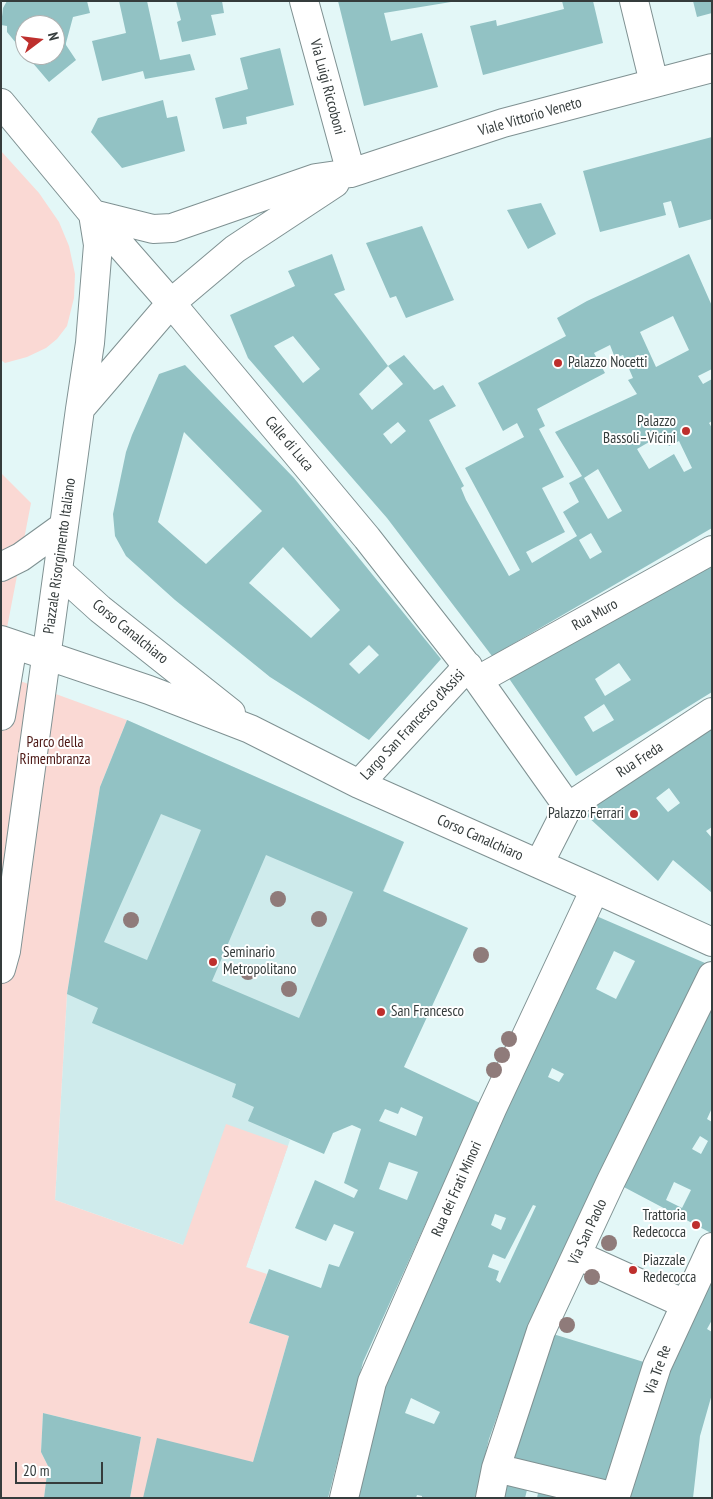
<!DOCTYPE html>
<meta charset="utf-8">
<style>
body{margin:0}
#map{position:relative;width:713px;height:1499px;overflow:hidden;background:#e3f7f7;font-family:"PT Sans Narrow",sans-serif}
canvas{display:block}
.frame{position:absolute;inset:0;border:2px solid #353c3c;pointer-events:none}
.north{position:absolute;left:15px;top:15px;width:50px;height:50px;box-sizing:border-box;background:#fff;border:1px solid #aeb1b1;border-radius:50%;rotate:75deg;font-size:14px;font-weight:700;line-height:20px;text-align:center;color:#353c3c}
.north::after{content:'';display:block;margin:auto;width:18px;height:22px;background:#be2f2d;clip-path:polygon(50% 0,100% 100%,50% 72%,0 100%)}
.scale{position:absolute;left:15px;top:1462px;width:88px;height:22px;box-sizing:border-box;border:2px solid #353c3c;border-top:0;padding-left:6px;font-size:15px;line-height:18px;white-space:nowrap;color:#353c3c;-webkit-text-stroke:4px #fff;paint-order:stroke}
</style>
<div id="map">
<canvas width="713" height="1499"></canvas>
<div class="frame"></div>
<div class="north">N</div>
<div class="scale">20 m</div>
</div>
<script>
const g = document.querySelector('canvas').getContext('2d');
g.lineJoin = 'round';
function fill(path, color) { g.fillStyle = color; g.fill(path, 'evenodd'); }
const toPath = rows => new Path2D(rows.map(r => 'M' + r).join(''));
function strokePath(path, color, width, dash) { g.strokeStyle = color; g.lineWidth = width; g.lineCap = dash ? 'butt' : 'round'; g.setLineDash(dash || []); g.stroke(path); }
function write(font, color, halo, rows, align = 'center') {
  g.font = font + ' "PT Sans Narrow",sans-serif'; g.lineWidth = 4; g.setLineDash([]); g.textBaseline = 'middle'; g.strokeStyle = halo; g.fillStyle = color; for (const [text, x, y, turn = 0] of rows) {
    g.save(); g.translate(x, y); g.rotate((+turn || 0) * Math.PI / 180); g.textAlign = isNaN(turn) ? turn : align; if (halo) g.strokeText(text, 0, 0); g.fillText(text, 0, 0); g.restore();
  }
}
fill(toPath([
 [127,720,404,842,283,1136,290,1140,246,1267,55,1200,67,994,100,787]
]), '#cfebec');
fill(toPath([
 [1,151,39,193,59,222,69,246,75,274,74,298,67,326,57,339,46,348,27,357,5,363,1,360],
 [1,473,31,503,1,659],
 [1,674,127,720,100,787,67,994,55,1200,183,1245,226,1124,288,1146,246,1267,267,1274,249,1323,289,1336,253,1462,143,1498,130,1498,141,1437,43,1413,41,1452,48,1466,44,1498,1,1498]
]), '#fad9d4');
fill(toPath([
 [7,1,87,1,90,13,73,17,66,43,66,45,76,60,49,82,26,55,55,55,55,25,25,25,25,54,7,32,7,26,1,25,3,8],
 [119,1,147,1,160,60,190,54,195,70,145,79,143,71,102,81,92,41,126,33],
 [176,1,222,1,224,13,211,15,216,35,182,42,177,22,181,20],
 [338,1,457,1,384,13,391,41,422,33,438,87,364,106],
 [562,1,593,1,603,43,483,75,470,26,496,20,497,26,564,9],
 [693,1,712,1,712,13,697,17],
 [280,48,294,105,246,117,247,124,223,129,215,98,248,89,240,58],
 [163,100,167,118,177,116,185,151,122,168,91,132,98,118],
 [712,137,712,219,679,228,671,201,663,203,666,215,600,232,583,171],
 [541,203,556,234,528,249,507,210],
 [422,226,454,300,406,318,396,296,390,298,366,243],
 [332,254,345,290,334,294,388,366,359,394,372,410,403,384,388,366,404,355,434,390,443,385,456,406,429,420,464,486,461,488,466,500,509,576,520,570,465,468,524,437,517,423,503,431,478,383,566,336,557,318,587,301,689,254,712,306,712,369,698,376,703,384,712,379,712,421,709,423,712,428,712,528,492,656,387,518,248,358,230,315,295,286,288,271],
 [673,316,689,350,656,367,640,332],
 [293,336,320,369,303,383,274,346],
 [610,345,615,358,623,355,633,378,628,380,637,394,555,432,582,476,569,483,579,502,563,512,577,536,532,563,526,552,565,532,542,488,564,477,539,429,545,426,537,409,605,373,594,353],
 [398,422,406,431,391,444,383,434],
 [663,434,669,446,679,441,692,468,684,472,674,454,649,469,637,449],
 [598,469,622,511,608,519,584,478],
 [591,533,602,552,590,559,579,540],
 [185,365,294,478,441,659,369,740,270,677,175,600,126,556,115,536,113,514,126,452,132,435,159,374],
 [184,432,262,511,206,564,158,522],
 [283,547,340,610,311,638,249,583],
 [369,645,379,655,359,674,349,664],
 [712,565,712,692,576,776,508,677],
 [619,663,631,680,605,696,595,679],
 [604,704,614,720,593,732,584,717],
 [127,720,404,842,383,891,468,928,404,1067,480,1103,363,1362,328,1498,143,1498,157,1438,253,1462,289,1336,249,1323,269,1269,321,1288,329,1264,339,1267,354,1232,334,1224,326,1241,295,1228,315,1180,354,1198,358,1190,344,1183,361,1129,352,1125,333,1133,324,1154,248,1121,254,1107,232,1097,236,1084,92,1023,98,1008,67,994,100,787],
 [161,814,201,830,147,960,104,942],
 [266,855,353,892,299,1018,212,981],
 [401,1107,423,1117,416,1136,379,1121,385,1109,398,1114],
 [389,1162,418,1172,407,1200,379,1189],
 [712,722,712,827,706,831,712,838,712,893,673,860,658,881,587,816,595,803],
 [669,788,680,803,668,812,656,798],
 [594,915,705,963,519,1355,489,1439,475,1498,422,1498,422,1496,417,1495,416,1498,352,1498,384,1388,397,1355,471,1179],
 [614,951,635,961,616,999,596,989],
 [552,1068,564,1074,559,1082,548,1077],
 [533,1205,536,1206,500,1283,496,1280,499,1271,488,1267,493,1254,505,1259],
 [495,1214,506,1218,501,1230,491,1225],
 [411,1398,440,1412,434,1424,405,1413],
 [712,1001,712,1108,707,1119,712,1122,711,1233,620,1185],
 [700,1136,708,1141,701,1154,692,1149],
 [674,1182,691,1190,682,1208,666,1200],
 [712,1264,712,1320,707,1329,712,1332,712,1394,700,1436,693,1498,625,1498,630,1468],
 [553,1334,647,1363,608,1492,511,1466],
 [43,1413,141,1437,130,1498,44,1498,48,1466,41,1452],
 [503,1481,528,1486,525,1498,500,1498],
 [539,1488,583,1498,537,1498]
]), '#92c2c4');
const minor = toPath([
 [304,1,351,173],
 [634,1,654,83],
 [1,103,93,214,171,303,367,538,478,680,568,807,539,864],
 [93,214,153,229,172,228,316,178,351,173,503,123,712,68],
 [80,409,171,303,235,249,335,183],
 [1,567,21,557,64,526],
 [58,571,100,609,231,713],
 [1,640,149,690,250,729,359,784,595,889,712,942],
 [478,680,712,550],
 [1,716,13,644],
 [359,784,468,666],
 [568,807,712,712],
 [1,969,6,951,80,409,90,343,98,245,93,214],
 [577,1255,685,1304],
 [496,1468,616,1497],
 [344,1498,372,1382,492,1109,595,889],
 [490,1498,496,1468,541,1331,611,1181,712,976],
 [615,1498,657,1366,712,1247]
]);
strokePath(minor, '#7f9192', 30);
strokePath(minor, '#fff', 28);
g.fillStyle = '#8f7b7a';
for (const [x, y] of [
 [278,899],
 [319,919],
 [131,920],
 [481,955],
 [248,972],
 [289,989],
 [509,1039],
 [502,1055],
 [494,1070],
 [609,1243],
 [592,1277],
 [567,1325]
]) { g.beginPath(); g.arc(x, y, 8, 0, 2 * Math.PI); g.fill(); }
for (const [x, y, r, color] of [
 [558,363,5,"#be2f2d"],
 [686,431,5,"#be2f2d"],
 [634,814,5,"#be2f2d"],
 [213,962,5,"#be2f2d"],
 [381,1012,5,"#be2f2d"],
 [696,1225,5,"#be2f2d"],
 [633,1270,5,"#be2f2d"]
]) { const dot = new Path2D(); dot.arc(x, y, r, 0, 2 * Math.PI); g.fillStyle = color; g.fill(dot); strokePath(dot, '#fff', 2); }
write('15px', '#353c3c', '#fff', [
 ["Via Luigi Riccoboni",327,87,75],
 ["Viale Vittorio Veneto",530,117,-16],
 ["Calle di Luca",289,444,50],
 ["Piazzale Risorgimento Italiano",60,556,-82],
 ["Rua Muro",595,615,-29],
 ["Corso Canalchiaro",130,632,39],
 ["Largo San Francesco d’Assisi",413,725,-47],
 ["Rua Freda",640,760,-33],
 ["Corso Canalchiaro",480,838,24],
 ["Rua dei Frati Minori",457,1189,-66],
 ["Via San Paolo",588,1232,-65],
 ["Via Tre Re",658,1370,-70]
]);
write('15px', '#353c3c', '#fff', [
 ["Palazzo Nocetti",568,363],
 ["Palazzo",676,422,"right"],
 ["Bassoli–Vicini",676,439,"right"],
 ["Palazzo Ferrari",624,814,"right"],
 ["Seminario",223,953],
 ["Metropolitano",223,970],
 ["San Francesco",391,1012],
 ["Trattoria",686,1216,"right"],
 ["Redecocca",686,1233,"right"],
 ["Piazzale",643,1261],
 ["Redecocca",643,1278]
], 'left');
write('15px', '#4b1613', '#fff', [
 ["Parco della",55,743],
 ["Rimembranza",55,760]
]);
</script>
